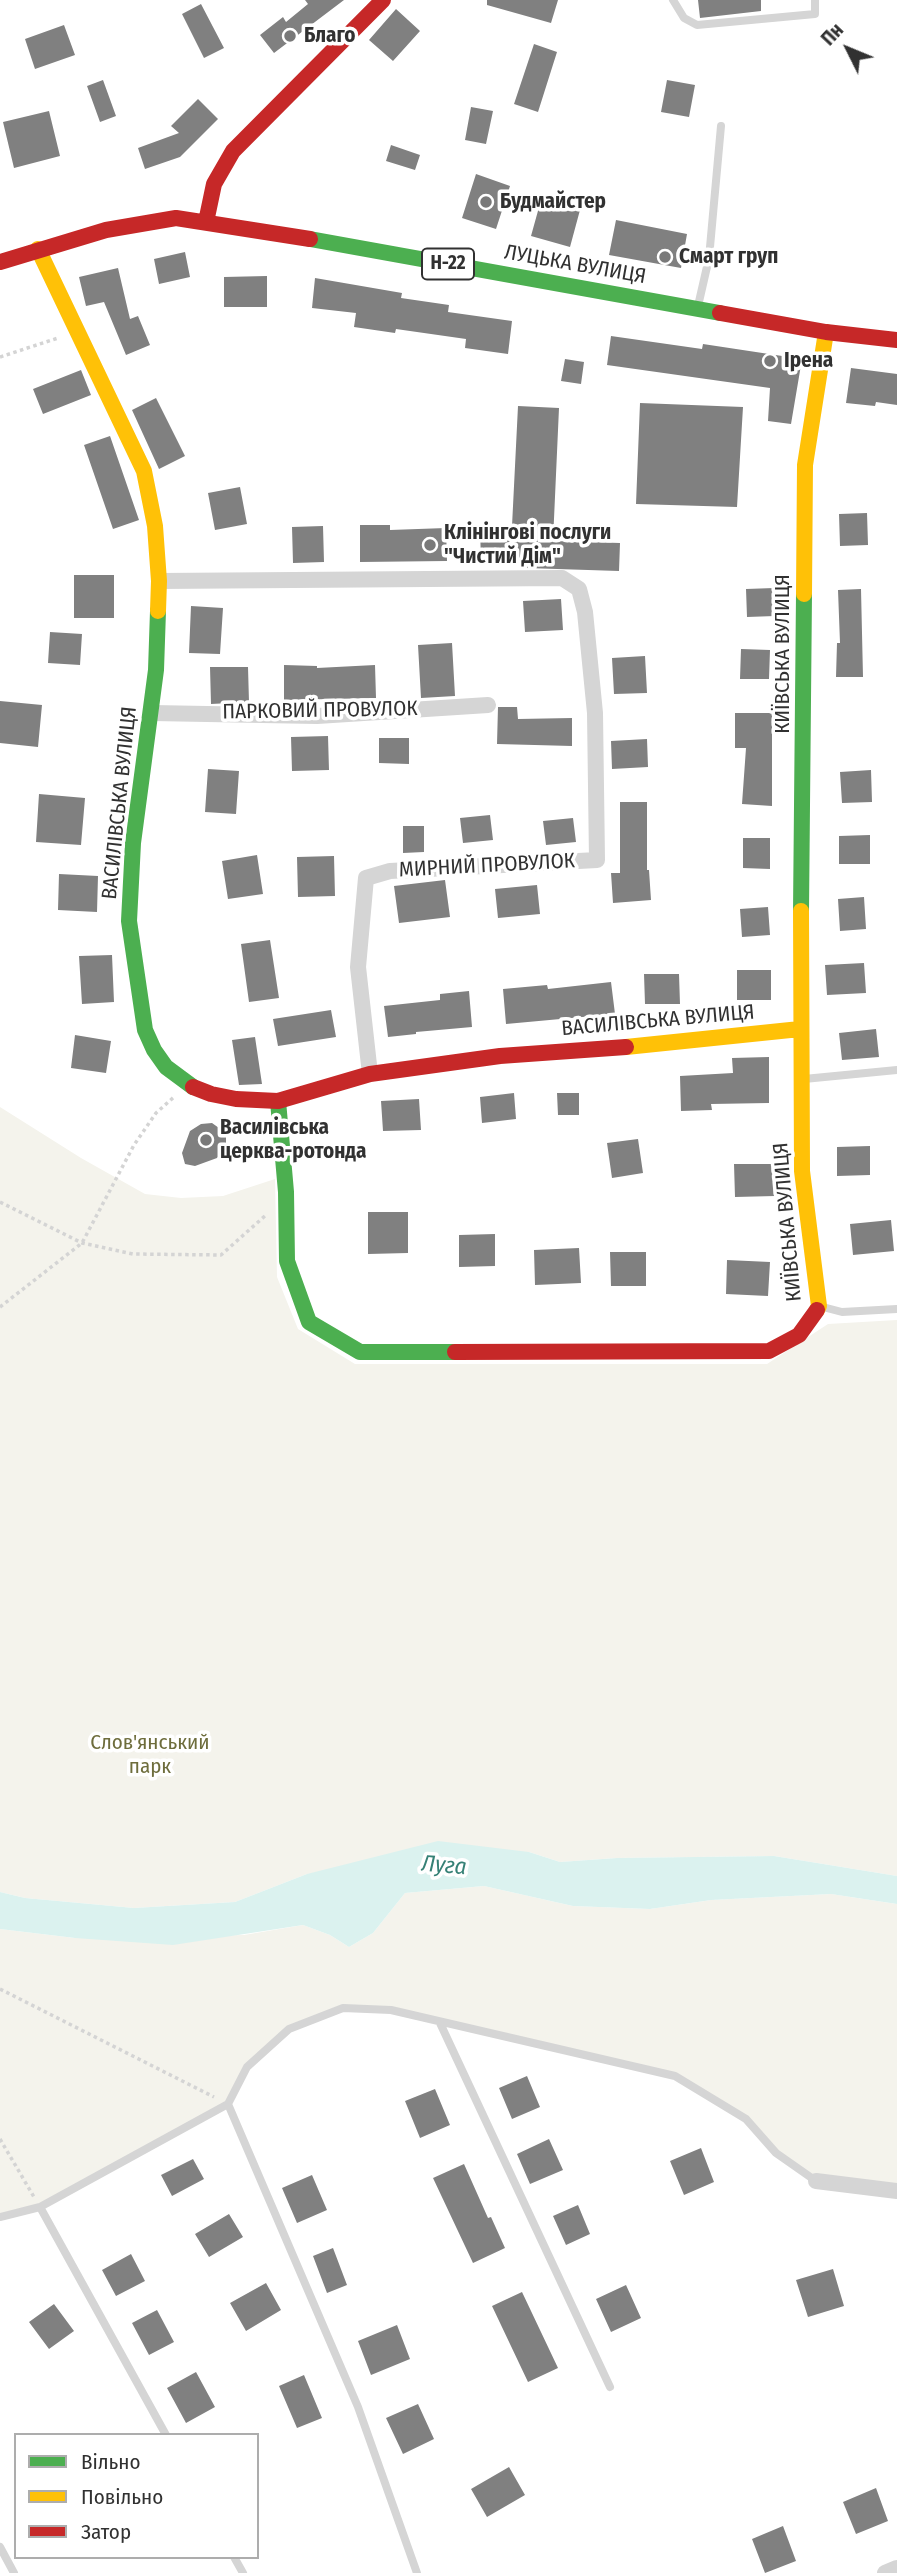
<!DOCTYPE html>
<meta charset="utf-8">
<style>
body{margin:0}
#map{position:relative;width:897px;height:2573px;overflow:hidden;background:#fff;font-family:"Fira Sans Condensed",sans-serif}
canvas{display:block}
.legend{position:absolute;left:14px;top:2433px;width:245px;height:126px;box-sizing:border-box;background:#fff;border:2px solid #adadad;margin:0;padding:9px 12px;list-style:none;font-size:21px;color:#313131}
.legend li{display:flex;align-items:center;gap:14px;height:35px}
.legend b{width:35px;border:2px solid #adadad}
.north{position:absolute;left:813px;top:14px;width:70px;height:70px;-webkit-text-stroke:5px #fff;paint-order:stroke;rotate:313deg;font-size:19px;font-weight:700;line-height:28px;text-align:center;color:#313131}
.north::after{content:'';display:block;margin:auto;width:24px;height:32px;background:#313131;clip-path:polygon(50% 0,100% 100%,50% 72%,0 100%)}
</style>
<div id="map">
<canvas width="897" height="2573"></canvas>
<ul class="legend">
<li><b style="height:9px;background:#4caf50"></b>Вільно</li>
<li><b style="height:9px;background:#ffc107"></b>Повільно</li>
<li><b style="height:9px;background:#c62828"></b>Затор</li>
</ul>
<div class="north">Пн</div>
</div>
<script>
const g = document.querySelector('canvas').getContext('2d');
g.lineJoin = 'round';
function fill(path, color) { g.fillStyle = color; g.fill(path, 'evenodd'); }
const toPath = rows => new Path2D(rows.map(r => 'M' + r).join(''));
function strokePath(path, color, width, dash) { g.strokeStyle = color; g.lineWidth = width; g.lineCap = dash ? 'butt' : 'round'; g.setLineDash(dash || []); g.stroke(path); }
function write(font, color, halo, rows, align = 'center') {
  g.font = font + ' "Fira Sans Condensed",sans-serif'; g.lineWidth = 7; g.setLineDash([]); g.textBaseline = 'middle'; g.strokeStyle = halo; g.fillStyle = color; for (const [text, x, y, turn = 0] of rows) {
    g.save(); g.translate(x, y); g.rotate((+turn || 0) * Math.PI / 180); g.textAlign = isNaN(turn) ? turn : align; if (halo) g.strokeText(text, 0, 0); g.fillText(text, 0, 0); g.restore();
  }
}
fill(toPath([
 [0,1107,81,1158,145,1194,181,1198,223,1196,275,1179,277,1277,298,1329,355,1364,767,1364,828,1324,897,1320,897,1876,774,1856,617,1858,560,1862,529,1852,307,1874,235,1902,134,1908,25,1898,0,1892],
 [484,1886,573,1906,650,1909,711,1900,831,1894,897,1904,897,2191,816,2181,776,2153,746,2119,675,2076,391,2010,343,2008,289,2029,247,2067,228,2104,40,2207,0,2217,0,1929,75,1938,244,1935,303,1925,330,1935,349,1947,373,1933,405,1893]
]), '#f4f3ec');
fill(toPath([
 [438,1841,529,1852,560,1862,617,1858,774,1856,897,1876,897,1904,831,1894,711,1900,650,1909,573,1906,484,1886,405,1893,373,1933,349,1947,330,1935,303,1925,173,1945,75,1938,0,1929,0,1892,25,1898,134,1908,235,1902,307,1874]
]), '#dbf2ef');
fill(toPath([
 [305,0,344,0,274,53,260,35,283,17,286,22,308,4],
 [487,0,558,0,551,23,487,5],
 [698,0,761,0,761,11,700,18],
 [201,4,224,48,204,58,182,14],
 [396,9,420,31,393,61,369,40],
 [64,25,75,55,35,69,25,39],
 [534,44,557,52,538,112,514,104],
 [103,80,116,116,100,122,87,86],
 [667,80,695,85,689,117,661,112],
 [198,99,218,119,180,157,145,169,138,148,179,133,171,126],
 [471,107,493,111,486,144,465,140],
 [49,111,60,156,14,168,3,122],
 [391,145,420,155,415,170,386,161],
 [476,174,510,186,496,229,462,218],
 [541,200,580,210,570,247,531,236],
 [616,220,687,234,681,268,609,255],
 [185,252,190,277,159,284,154,259],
 [118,268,130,319,138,316,150,345,126,355,104,302,86,306,79,277],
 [267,276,267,307,224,307,224,277],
 [315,278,402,293,401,298,449,305,448,312,512,321,508,354,465,348,466,339,396,329,395,333,354,327,356,313,312,308],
 [611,336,702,349,703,344,802,359,791,424,768,421,770,388,607,365],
 [565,359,584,362,581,384,561,381],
 [851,368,897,374,897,405,876,402,875,406,846,403],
 [81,370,91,395,43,414,33,389],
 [156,398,185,456,159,469,132,410],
 [640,403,743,407,737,507,636,504],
 [518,406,559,408,553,541,620,543,619,571,526,568,526,560,481,562,480,528,512,526],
 [110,436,139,520,113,529,84,445],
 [240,487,247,524,215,530,208,493],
 [867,513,868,545,840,546,839,514],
 [360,525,390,525,390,530,446,528,447,561,360,562],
 [323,526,324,562,293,563,292,527],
 [74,575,114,575,114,618,74,618],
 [774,588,775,616,747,617,746,589],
 [861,589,863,677,836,677,837,643,840,643,838,590],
 [561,599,563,630,525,632,523,601],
 [191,606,223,608,220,654,189,653],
 [50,632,82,634,80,665,48,663],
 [452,643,455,696,421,698,418,645],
 [741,649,770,650,769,679,740,679],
 [645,656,647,693,614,694,612,658],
 [284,665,317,666,317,668,375,665,376,698,284,700],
 [210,667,248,667,249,702,211,704],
 [0,701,42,705,38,747,0,743],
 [498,707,517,707,518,719,572,718,572,746,497,744],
 [735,713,772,713,772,806,742,804,746,748,735,748],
 [328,736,329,770,292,771,291,737],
 [379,738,409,738,409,764,379,763],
 [647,739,648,767,612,769,611,741],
 [208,769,239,771,236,814,205,812],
 [871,770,872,802,842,803,840,772],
 [39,794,85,798,81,845,36,842],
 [620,802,647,802,647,870,649,870,651,900,613,903,611,873,620,873],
 [490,815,493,840,463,843,460,818],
 [573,818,576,842,546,845,543,821],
 [403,826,424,826,424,852,403,853],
 [870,835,870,864,839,864,839,836],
 [743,838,770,838,770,869,743,868],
 [257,855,263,894,228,899,222,861],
 [334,856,335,896,298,897,297,857],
 [59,874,98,876,97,912,58,910],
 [445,880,450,917,399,923,394,886],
 [537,885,540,914,498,918,495,889],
 [864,897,866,929,840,931,838,899],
 [768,907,770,935,742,937,740,909],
 [270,940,279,998,249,1002,241,944],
 [112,955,114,1002,82,1004,79,956],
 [864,963,866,993,827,995,825,965],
 [737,970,771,970,771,1000,737,1000],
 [644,974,679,974,680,1004,645,1004],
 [611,982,615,1014,506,1024,503,989,547,985,548,989],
 [469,991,472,1027,416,1032,416,1034,388,1037,384,1006,440,1000,440,994],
 [331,1010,336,1037,278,1046,273,1019],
 [876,1029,879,1057,842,1060,839,1033],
 [75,1035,111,1041,106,1073,71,1068],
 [255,1037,262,1084,239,1085,232,1040],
 [769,1057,769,1103,711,1104,712,1110,681,1111,680,1076,733,1073,732,1058],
 [514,1093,516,1119,482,1123,480,1097],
 [557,1093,579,1093,579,1115,558,1115],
 [419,1099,421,1130,383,1131,381,1101],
 [212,1123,226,1133,226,1146,217,1158,195,1166,185,1164,182,1153,190,1131,201,1124],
 [638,1139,643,1173,612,1178,607,1143],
 [870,1146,870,1175,837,1176,837,1147],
 [734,1164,775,1164,775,1196,735,1197],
 [368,1212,408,1212,408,1253,368,1254],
 [891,1220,894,1251,853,1255,850,1224],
 [495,1234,495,1266,459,1267,459,1235],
 [579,1248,581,1283,535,1285,534,1250],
 [610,1252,646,1252,646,1286,611,1286],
 [727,1260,770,1262,768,1296,726,1294],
 [527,2076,540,2107,512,2119,499,2088],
 [435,2089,450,2125,420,2138,405,2101],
 [549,2139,563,2170,530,2184,517,2154],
 [701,2148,714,2182,684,2195,670,2161],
 [193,2159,204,2179,172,2196,161,2175],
 [464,2164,488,2218,491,2217,505,2248,473,2263,433,2178],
 [312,2175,327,2210,297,2223,282,2188],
 [578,2205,590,2234,566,2245,553,2216],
 [229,2214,243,2237,209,2257,195,2234],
 [333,2248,347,2285,327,2293,313,2256],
 [131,2254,145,2281,116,2296,102,2270],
 [833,2269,844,2306,808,2317,796,2280],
 [266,2283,281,2310,246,2331,230,2303],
 [626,2285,641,2318,611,2332,596,2299],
 [522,2292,558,2368,528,2382,492,2306],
 [54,2304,74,2331,49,2349,29,2322],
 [157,2310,174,2342,149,2355,132,2323],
 [397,2325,410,2359,371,2375,358,2341],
 [196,2372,215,2407,186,2423,167,2388],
 [304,2375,322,2418,297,2428,279,2386],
 [418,2404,434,2439,403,2454,386,2418],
 [509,2467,525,2495,487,2517,471,2489],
 [876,2488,888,2521,856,2534,843,2502],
 [783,2526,796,2561,765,2573,752,2539]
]), '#808080');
strokePath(toPath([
 [0,357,58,338],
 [0,1202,82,1243,133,1254,221,1255,266,1215],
 [0,1307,82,1243,134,1145,156,1113,174,1097],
 [0,1989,214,2097],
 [0,2139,34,2197]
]), '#d4d4d4', 3.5, [3.5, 3.5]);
strokePath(toPath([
 [673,0,684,18,697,25,815,14,815,0],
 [698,306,709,258,721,126],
 [804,1079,897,1070],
 [819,1306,842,1312,897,1309],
 [440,2023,610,2387],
 [228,2104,358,2407,417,2573],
 [40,2207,166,2435],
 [0,2217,40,2207,228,2104,247,2067,289,2029,343,2008,391,2010,675,2076,746,2119,776,2153,816,2181],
 [0,2547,14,2573],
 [234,2557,243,2573]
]), '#d5d5d5', 8);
strokePath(toPath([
 [159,581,562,578,579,589,585,612,595,713,597,860,390,871,366,878,358,967,370,1074],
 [152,713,317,716,488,705],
 [816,2181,897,2191],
 [885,2573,897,2568]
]), '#d5d5d5', 16);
strokePath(toPath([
 [310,239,720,313],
 [158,611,156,670,133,843,129,921,145,1030,154,1050,166,1067,193,1087],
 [801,911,804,594],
 [278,1101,286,1192,287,1261,309,1322,360,1352,455,1352]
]), '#4caf50', 16);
strokePath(toPath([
 [38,249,144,471,155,526,159,581,158,611],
 [804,594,805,465,826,332],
 [801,911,802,1171,819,1306,817,1310],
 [626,1047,800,1029]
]), '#ffc107', 16);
strokePath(toPath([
 [206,222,214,184,233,151,383,0],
 [0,262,106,230,176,218,310,239],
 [720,313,826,332,897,340],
 [193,1087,211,1094,236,1099,278,1101,370,1074,500,1056,626,1047],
 [455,1352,769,1351,799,1335,817,1310]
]), '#c62828', 16);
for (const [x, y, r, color] of [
 [290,36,7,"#797979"],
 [486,202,7,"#797979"],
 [665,257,7,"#797979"],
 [770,361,7,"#797979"],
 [430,545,7,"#797979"],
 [206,1140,7,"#797979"]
]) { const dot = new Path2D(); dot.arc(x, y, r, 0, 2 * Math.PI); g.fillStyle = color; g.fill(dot); strokePath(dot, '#fff', 2.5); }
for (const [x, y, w] of [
 [448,264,52]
]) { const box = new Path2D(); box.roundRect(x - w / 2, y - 15.5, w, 31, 5); g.fillStyle = '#fff'; g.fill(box); strokePath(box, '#313131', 2); }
write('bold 19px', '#313131', null, [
 ["Н-22",448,264]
]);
write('bold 21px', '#313131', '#fff', [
 ["Благо",304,36],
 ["Будмайстер",500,202],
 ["Смарт груп",679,257],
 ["Ірена",784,361],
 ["Клінінгові послуги",444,533],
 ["\"Чистий Дім\"",444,557],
 ["Василівська",220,1128],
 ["церква-ротонда",220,1152]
], 'left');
write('21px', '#313131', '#fff', [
 ["ЛУЦЬКА ВУЛИЦЯ",575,265,10],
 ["КИЇВСЬКА ВУЛИЦЯ",783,654,-90],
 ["ПАРКОВИЙ ПРОВУЛОК",320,711,-1],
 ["ВАСИЛІВСЬКА ВУЛИЦЯ",120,803,-84],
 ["МИРНИЙ ПРОВУЛОК",487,866,-3],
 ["ВАСИЛІВСЬКА ВУЛИЦЯ",658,1021,-5],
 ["КИЇВСЬКА ВУЛИЦЯ",788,1222,-95]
]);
write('21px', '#6e6d3c', '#fff', [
 ["Слов'янський",150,1743],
 ["парк",150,1767]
]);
write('italic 23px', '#368176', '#fff', [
 ["Луга",444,1866,5]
]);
</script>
